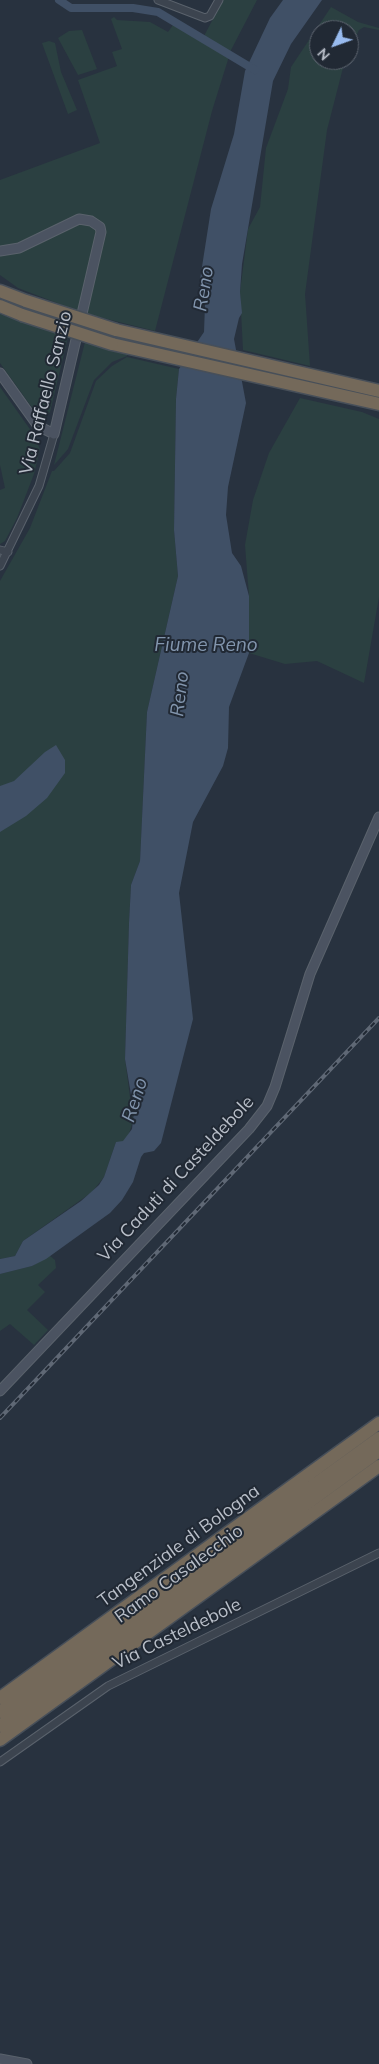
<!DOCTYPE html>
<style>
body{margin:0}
#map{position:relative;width:379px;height:2064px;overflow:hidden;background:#28323f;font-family:Mulish,sans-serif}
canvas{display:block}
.north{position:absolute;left:309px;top:20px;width:50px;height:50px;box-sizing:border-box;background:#212934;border:1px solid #5e6570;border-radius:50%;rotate:228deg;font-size:14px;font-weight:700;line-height:20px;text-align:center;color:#b9bfc9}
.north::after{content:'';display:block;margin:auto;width:18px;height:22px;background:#98bbef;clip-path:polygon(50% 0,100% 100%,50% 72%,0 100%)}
</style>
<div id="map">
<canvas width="379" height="2064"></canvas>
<div class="north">N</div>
</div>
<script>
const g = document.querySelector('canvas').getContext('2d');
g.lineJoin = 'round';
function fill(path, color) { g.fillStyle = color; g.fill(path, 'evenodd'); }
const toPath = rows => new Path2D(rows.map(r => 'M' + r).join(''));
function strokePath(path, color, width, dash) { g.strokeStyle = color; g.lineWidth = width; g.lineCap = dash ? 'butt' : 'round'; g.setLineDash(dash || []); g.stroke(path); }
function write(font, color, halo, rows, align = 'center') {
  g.font = font + ' Mulish,sans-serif'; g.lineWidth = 4; g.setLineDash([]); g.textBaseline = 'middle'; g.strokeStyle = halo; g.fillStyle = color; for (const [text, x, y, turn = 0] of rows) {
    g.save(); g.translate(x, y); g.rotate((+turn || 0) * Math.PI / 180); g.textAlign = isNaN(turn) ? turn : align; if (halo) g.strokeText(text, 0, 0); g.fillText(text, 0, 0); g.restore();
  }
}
fill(toPath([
 [223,0,257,0,231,50,212,111,155,331,83,313,18,288,0,275,0,180,100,143,78,80,117,66,112,52,122,49,111,19,114,17,117,20,150,22,168,32,175,22,204,36],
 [331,7,358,22,379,28,379,30,364,27,359,30,349,51,349,30,319,30,319,60,345,60,327,130,305,294,310,366,243,350,240,292,248,229,260,207,266,148,288,89,291,67],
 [82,30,97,69,78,75,58,38,69,31],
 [49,41,55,43,61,72,77,110,68,114,42,43],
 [0,314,68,337,50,412,45,418,36,413,0,363],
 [85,342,128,353,127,356,112,362,94,380,68,449,54,465],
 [127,357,179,369,176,399,174,530,178,576,147,712,140,861,131,885,129,923,125,1059,133,1120,128,1137,123,1142,116,1142,104,1177,92,1192,23,1241,15,1256,0,1259,0,581,30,528,52,471,54,471,70,453,96,381,112,366],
 [0,387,32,432,40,449,34,474,17,518,5,541,0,544,0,490,5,488,0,465],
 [300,398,362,412,379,419,379,597,364,683,317,661,285,664,249,653,249,596,245,545,253,500,269,453],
 [49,1255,55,1260,56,1268,38,1285,45,1292,27,1310,48,1330,34,1345,10,1324,0,1331,0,1274,32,1266]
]), '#2b4041');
fill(toPath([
 [283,0,322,0,291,44,273,81,242,264,240,292,242,313,239,318,234,339,246,403,228,487,226,515,232,553,241,566,249,596,249,653,229,707,228,748,223,766,193,822,179,893,193,1019,161,1143,154,1151,144,1153,141,1157,133,1182,122,1200,110,1213,46,1259,32,1266,0,1274,0,1259,15,1256,23,1241,81,1201,99,1185,104,1177,116,1142,123,1141,132,1129,134,1112,125,1059,129,923,131,885,140,861,147,712,178,576,174,530,176,399,179,369,204,332,205,305,199,286,211,209,234,134,245,71,270,18],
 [56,745,65,760,65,773,47,798,26,816,0,832,0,786,14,781,45,752]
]), '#405066');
strokePath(toPath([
 [59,0,71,8,133,8,158,12,255,70]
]), '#405066', 8);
const street = toPath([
 [158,0,205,18,210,16,219,0],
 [0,550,8,552],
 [0,566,39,486,54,434],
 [0,1762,108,1686,379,1553]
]);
const secondary = toPath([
 [0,251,19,248,79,219,91,221,100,227,101,232,54,434,38,426,0,373],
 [0,1391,249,1129,267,1106,275,1087,310,974,379,817],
 [0,2059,27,2064]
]);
const highway = toPath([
 [0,291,26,301],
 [0,306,22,315],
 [116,330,379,391],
 [112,344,379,404],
 [0,1698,379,1423],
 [0,1712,379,1438],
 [0,1726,379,1451],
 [0,1740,379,1466]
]);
strokePath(street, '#5a626c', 9);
strokePath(secondary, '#5a626c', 11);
strokePath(highway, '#474f59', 15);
strokePath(street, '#3c444f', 7);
strokePath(secondary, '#4b5361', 9);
strokePath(highway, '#74695a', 12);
const rail = toPath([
 [0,1418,379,1018]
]);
strokePath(rail, '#5f6875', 4);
strokePath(rail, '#212934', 2, [5.5]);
const highwayBridge = toPath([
 [26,301,116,330],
 [22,315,112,344]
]);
strokePath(highwayBridge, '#474f59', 15, []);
strokePath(highwayBridge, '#74695a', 12);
write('18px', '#b9bfc9', '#212934', [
 ["Via Raffaello Sanzio",46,393,-76],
 ["Via Caduti di Casteldebole",176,1179,-47],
 ["Tangenziale di Bologna",179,1546,-36],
 ["Ramo Casalecchio",179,1574,-36],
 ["Via Casteldebole",177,1634,-26]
]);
write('italic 19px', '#8396ae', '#212934', [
 ["Reno",204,289,-81],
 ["Fiume Reno",206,645],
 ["Reno",180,694,-83],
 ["Reno",135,1100,-72]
]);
</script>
